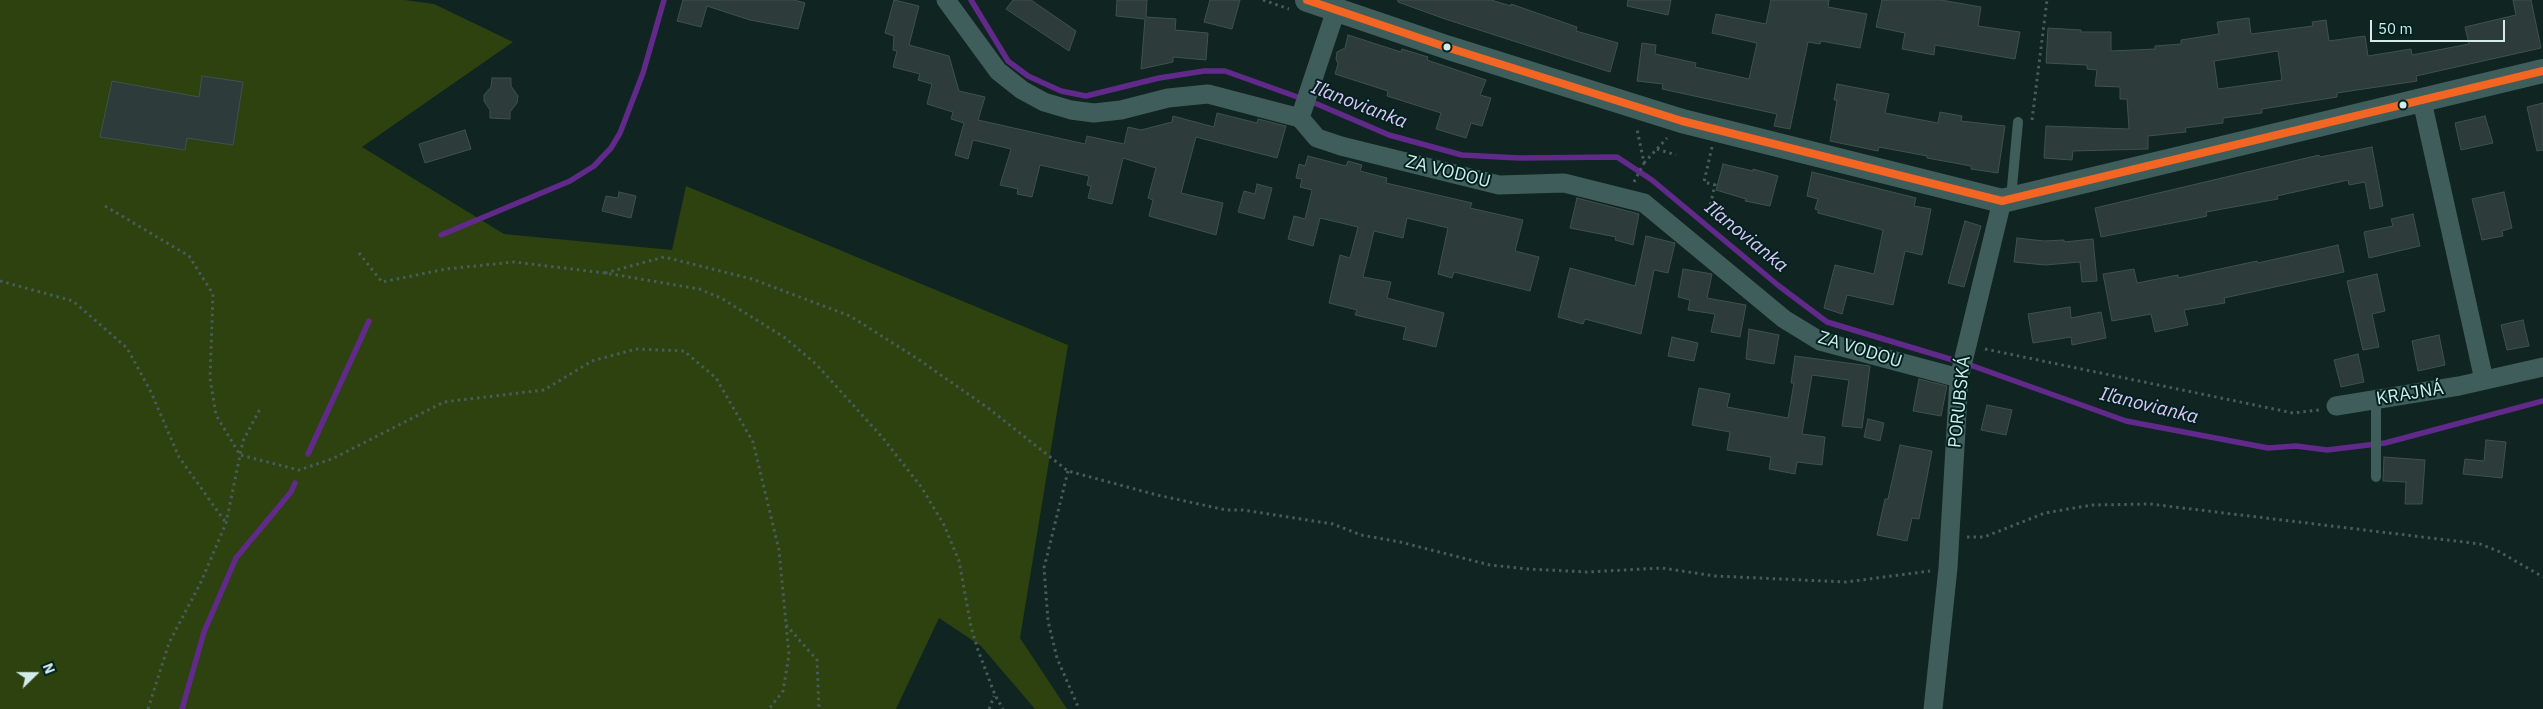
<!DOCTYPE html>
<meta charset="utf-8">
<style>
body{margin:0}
#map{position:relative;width:2543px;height:709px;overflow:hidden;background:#102422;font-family:"IBM Plex Sans",sans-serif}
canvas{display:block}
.north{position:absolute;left:10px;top:649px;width:50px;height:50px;-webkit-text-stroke:4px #00221f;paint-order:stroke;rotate:68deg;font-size:14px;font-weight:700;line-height:20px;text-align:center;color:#d4ece9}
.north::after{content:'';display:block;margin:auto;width:18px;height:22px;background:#d4ece9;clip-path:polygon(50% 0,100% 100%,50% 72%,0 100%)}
.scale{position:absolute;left:2370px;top:20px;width:135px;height:22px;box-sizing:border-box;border:2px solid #d4ece9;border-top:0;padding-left:6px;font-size:15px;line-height:18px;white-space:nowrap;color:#d4ece9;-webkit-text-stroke:4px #00221f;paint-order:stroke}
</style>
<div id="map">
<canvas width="2543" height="709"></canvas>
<div class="north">N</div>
<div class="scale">50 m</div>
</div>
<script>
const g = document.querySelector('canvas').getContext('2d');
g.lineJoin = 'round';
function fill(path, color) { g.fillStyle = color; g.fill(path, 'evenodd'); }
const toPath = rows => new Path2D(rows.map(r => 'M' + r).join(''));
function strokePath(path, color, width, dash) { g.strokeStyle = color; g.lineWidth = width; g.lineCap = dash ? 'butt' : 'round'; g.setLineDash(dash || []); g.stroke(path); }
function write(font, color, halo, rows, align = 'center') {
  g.font = font + ' "IBM Plex Sans",sans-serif'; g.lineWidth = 4; g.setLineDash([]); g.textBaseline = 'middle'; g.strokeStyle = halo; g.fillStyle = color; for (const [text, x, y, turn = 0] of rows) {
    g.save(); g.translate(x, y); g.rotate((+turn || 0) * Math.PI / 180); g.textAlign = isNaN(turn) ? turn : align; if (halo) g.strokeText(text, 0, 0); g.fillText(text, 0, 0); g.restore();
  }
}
fill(toPath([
 [0,0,405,0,434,4,513,42,362,147,504,234,672,250,686,186,1068,345,1020,638,1067,709,1035,709,981,646,939,618,896,709,0,709]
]), '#2d420f');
strokePath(toPath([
 [971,0,1008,61,1028,76,1061,91,1086,96,1159,78,1204,71,1225,71,1317,104,1389,135,1462,155,1519,158,1617,157,1652,180,1779,286,1827,322,1973,366,2126,421,2268,448,2296,446,2327,450,2385,443,2543,401],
 [441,235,570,181,594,166,611,148,620,133,643,73,664,0],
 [308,454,369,321],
 [182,709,204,632,236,558,291,492,295,483]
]), '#612a8a', 5.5);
const building = toPath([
 [683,0,794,0,805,3,798,29,750,20,707,6,701,27,677,21,683,0],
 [894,0,919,6,909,45,949,56,959,91,985,97,978,120,1085,144,1087,136,1124,144,1128,127,1141,130,1172,122,1173,116,1214,127,1217,113,1257,123,1258,119,1286,126,1277,158,1196,137,1181,193,1223,203,1216,235,1149,216,1153,200,1148,198,1156,168,1123,158,1112,204,1088,198,1091,186,1087,185,1089,176,1040,165,1032,197,1017,194,1018,189,1000,185,1011,149,973,140,968,159,955,155,964,123,951,119,953,112,927,104,932,84,918,80,920,74,893,67,897,51,893,50,894,36,885,33,894,0],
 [1013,0,1031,0,1076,31,1069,51,1006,9,1013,0],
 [1117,0,1147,0,1146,17,1176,19,1175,30,1208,33,1206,60,1173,57,1173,62,1141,69,1145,19,1116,16,1117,0],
 [1210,0,1240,0,1232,29,1204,22,1210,0],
 [1398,0,1491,0,1511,6,1511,4,1577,27,1576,31,1618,43,1610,72,1445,19,1398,2,1398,0],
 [1628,0,1671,0,1668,15,1627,6,1628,0],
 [1771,0,1829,0,1828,7,1867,14,1860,48,1821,41,1820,44,1808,42,1790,129,1774,126,1777,114,1662,89,1663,84,1637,81,1642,43,1656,45,1655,54,1696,63,1695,67,1749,79,1757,43,1712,33,1716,14,1766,24,1771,0],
 [1882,0,1941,0,1981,7,1978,26,2020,32,2015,59,1935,45,1934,55,1902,49,1905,33,1876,27,1882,0],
 [2513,0,2531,0,2541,48,2416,76,2417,81,2337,93,2337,97,2262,109,2262,113,2223,118,2223,123,2185,128,2186,132,2148,136,2148,149,2073,151,2072,160,2044,158,2046,126,2129,129,2127,99,2120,99,2120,87,2095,86,2097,70,2087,69,2087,65,2046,63,2048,28,2081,30,2081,32,2111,32,2111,51,2155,49,2155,46,2181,44,2181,40,2219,34,2217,22,2249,18,2251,34,2313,26,2312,22,2326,20,2329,41,2365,36,2368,56,2411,49,2412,55,2469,44,2465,27,2516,15,2513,0],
 [2278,51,2282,80,2218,89,2214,61,2278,51],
 [1348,35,1401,52,1402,49,1428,57,1427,60,1486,80,1480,95,1491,98,1482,126,1471,123,1466,138,1436,129,1441,113,1387,96,1388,91,1335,74,1338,64,1336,59,1337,52,1345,48,1348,35],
 [202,76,243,82,233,145,187,138,185,150,100,137,112,81,199,97,202,76],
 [492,78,511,78,511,86,518,96,517,103,510,112,510,119,490,118,490,110,484,101,484,95,491,87,492,78],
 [1837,84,1889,94,1885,113,1938,123,1940,112,1962,116,1961,121,2005,126,1998,173,1971,169,1971,166,1927,158,1927,156,1879,147,1878,151,1830,141,1837,100,1834,100,1837,84],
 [2543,103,2543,150,2537,151,2527,107,2543,103],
 [2485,116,2493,143,2461,150,2455,123,2485,116],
 [465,130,471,149,425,163,419,144,465,130],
 [2372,147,2383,206,2370,209,2365,182,2349,185,2348,180,2277,196,2278,199,2206,212,2207,216,2198,218,2101,237,2095,208,2319,155,2320,157,2372,147],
 [1308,156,1346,166,1348,161,1362,165,1360,171,1387,178,1386,183,1472,203,1470,208,1523,220,1515,251,1539,257,1530,291,1454,272,1452,278,1438,274,1448,228,1407,218,1403,238,1374,231,1363,277,1391,282,1387,298,1444,313,1436,347,1403,339,1406,327,1355,315,1357,310,1329,303,1340,255,1350,258,1358,227,1320,218,1313,246,1288,239,1294,216,1305,219,1312,190,1300,187,1302,179,1296,178,1299,164,1305,166,1308,156],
 [1723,164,1753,171,1753,169,1778,176,1770,206,1745,201,1746,199,1716,190,1723,164],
 [1812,172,1916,198,1914,206,1931,209,1922,255,1905,251,1893,305,1847,295,1842,314,1824,308,1835,265,1874,274,1883,230,1818,213,1818,210,1815,209,1818,199,1807,196,1812,172],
 [1257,184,1272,188,1264,219,1238,212,1244,191,1255,194,1257,184],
 [619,192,636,196,631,218,602,211,606,196,618,198,619,192],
 [2504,192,2512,228,2502,231,2503,236,2482,240,2472,199,2504,192],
 [1577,198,1639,214,1633,245,1615,240,1616,237,1570,228,1577,198],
 [2413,214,2420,246,2369,258,2364,232,2393,226,2391,219,2413,214],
 [1965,221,1981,226,1964,287,1948,283,1965,221],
 [1646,236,1675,243,1668,273,1654,270,1641,334,1585,319,1583,324,1558,317,1570,268,1635,286,1646,236],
 [2017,238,2044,241,2064,240,2064,242,2093,239,2097,281,2082,282,2080,262,2045,265,2014,262,2017,238],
 [2338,245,2344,272,2224,298,2225,303,2184,310,2188,325,2155,332,2151,314,2112,321,2103,274,2134,269,2137,283,2178,275,2178,278,2257,261,2258,263,2338,245],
 [1683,269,1712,274,1707,298,1746,305,1740,337,1711,332,1715,314,1688,310,1690,300,1678,297,1683,269],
 [2377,274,2385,311,2372,314,2379,347,2363,350,2347,281,2377,274],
 [2070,307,2071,318,2101,312,2106,338,2072,345,2071,337,2033,343,2028,314,2070,307],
 [2523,320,2529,346,2507,350,2501,325,2523,320],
 [1749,329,1779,335,1774,364,1746,359,1749,329],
 [2439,335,2445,365,2418,371,2412,341,2439,335],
 [1672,337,1698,343,1694,361,1668,356,1672,337],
 [2358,354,2364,382,2341,387,2334,360,2358,354],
 [1795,356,1870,366,1862,428,1842,426,1849,380,1812,375,1802,434,1825,437,1822,465,1797,462,1795,474,1769,469,1771,457,1727,450,1730,432,1692,425,1699,388,1730,394,1727,407,1788,418,1794,383,1791,383,1795,356],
 [1919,379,1947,386,1941,416,1913,411,1919,379],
 [1987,405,2012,410,2006,435,1981,430,1987,405],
 [1868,419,1884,423,1880,441,1864,437,1868,419],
 [2486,440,2506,442,2502,478,2463,474,2465,459,2484,461,2486,440],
 [1900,445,1932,451,1919,519,1912,518,1907,541,1877,535,1885,499,1888,499,1900,445],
 [2384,457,2425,460,2422,504,2405,504,2406,482,2383,481,2384,457]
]);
fill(building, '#2d3b3a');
strokePath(building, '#3f514f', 1);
strokePath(toPath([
 [1263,0,1289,9],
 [2032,120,2047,0],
 [1712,147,1704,182,1715,185,1710,206,1725,210],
 [1657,149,1676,155],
 [1644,163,1667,138],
 [1634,182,1644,163,1637,129],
 [105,206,189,256,213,294,210,378,216,415,240,455,248,457,299,470,332,459,444,402,544,390,592,361,636,349,684,351,716,378,753,442,779,550,789,655,783,691,769,709],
 [359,253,382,282,446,269,514,262,605,273,699,289,721,298,784,337,816,364,882,437,922,488,944,525,959,561,971,627,978,650,995,695,1003,709],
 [605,273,664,257,752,279,850,316,918,359,988,408,1068,471,1157,495,1226,510,1243,510,1333,524,1361,535,1400,542,1490,565,1528,569,1587,572,1662,568,1715,576,1846,582,1930,571],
 [0,281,73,301,127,348,151,392,179,457,226,523],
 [1985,349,2293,413,2319,410],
 [1068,471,1044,568,1048,621,1057,658,1079,709],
 [1967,537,1984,537,2045,513,2068,509,2093,505,2150,504,2480,544,2498,551,2543,577],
 [786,625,817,660,819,709],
 [148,709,169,643,201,582,226,523,243,441,261,407],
 [989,709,994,696]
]), '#465d5b', 3, [2.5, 4]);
strokePath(toPath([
 [2011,198,2018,122],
 [2376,477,2376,401]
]), '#3f5d5a', 10);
strokePath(toPath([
 [946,0,998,71,1022,90,1044,102,1071,110,1094,113,1121,110,1168,98,1208,94,1300,118,1317,138,1341,146,1499,185,1564,183,1644,203,1784,319,1820,341,1959,378],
 [2422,101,2484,380],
 [1300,118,1336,10],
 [2336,406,2459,386,2543,367],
 [1933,709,1948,568,1959,378,2002,201]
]), '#3f5d5a', 19);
strokePath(toPath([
 [1307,0,1449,48,1682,121,2002,201,2543,71]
]), '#3f5d5a', 24);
strokePath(toPath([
 [1307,0,1449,48,1682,121,2002,201,2543,71]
]), '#f26522', 8);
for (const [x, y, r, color] of [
 [1447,47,4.5,"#d4ece9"],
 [2403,105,4.5,"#d4ece9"]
]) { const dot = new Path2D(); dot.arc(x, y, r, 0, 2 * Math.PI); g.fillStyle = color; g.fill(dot); strokePath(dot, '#00221f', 2); }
write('18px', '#d4ece9', '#00221f', [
 ["ZA VODOU",1448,172,14],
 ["ZA VODOU",1860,350,17],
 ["KRAJNÁ",2410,394,-9],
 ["PORUBSKÁ",1960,402,-84]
]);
write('italic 19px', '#e1c5fb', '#00221f', [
 ["Iľanovianka",1359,105,21],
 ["Iľanovianka",1746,237,39],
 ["Iľanovianka",2149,406,14]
]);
</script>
